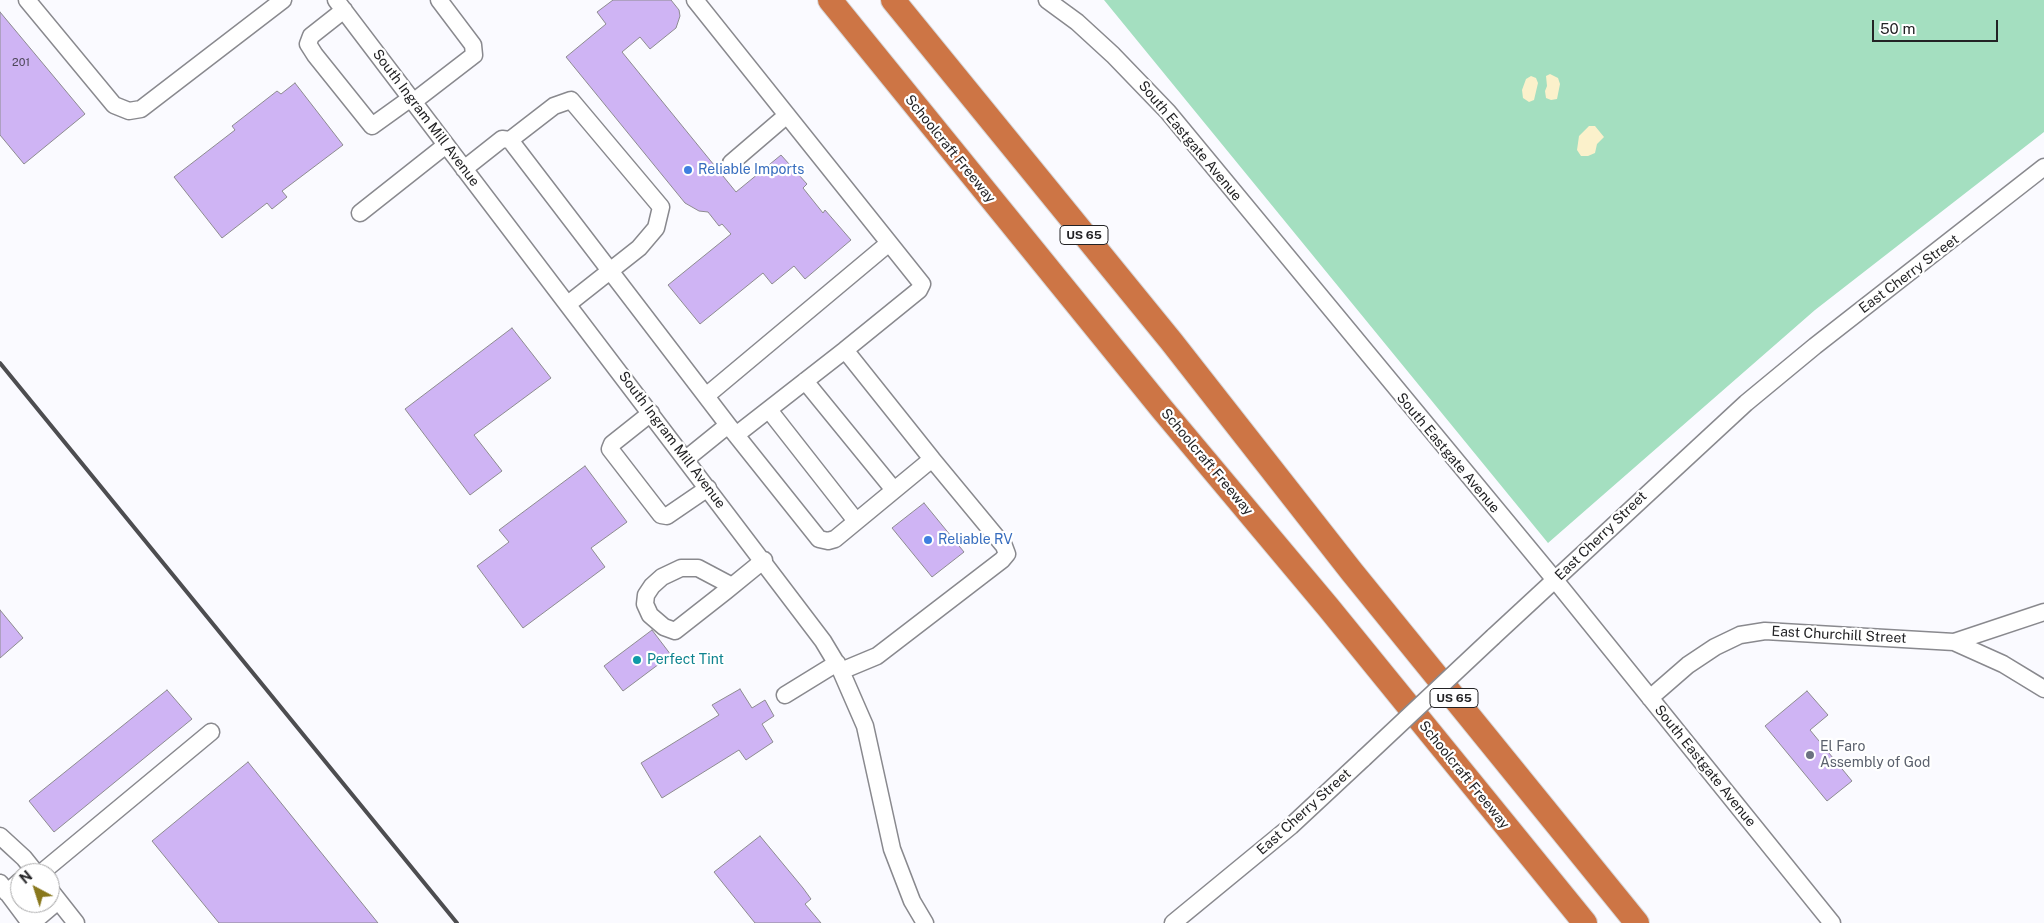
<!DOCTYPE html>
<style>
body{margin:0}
#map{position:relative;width:2044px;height:923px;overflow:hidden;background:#fafaff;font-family:"Public Sans",sans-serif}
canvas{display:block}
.north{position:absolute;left:10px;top:863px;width:50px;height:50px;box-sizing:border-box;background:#fff;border:1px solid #a7a7a8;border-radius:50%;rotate:320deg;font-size:14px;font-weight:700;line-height:20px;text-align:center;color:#232325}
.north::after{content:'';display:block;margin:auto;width:18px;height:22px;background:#89781d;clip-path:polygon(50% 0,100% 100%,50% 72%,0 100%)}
.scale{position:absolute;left:1872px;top:20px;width:126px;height:22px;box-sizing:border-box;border:2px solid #232325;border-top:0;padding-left:6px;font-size:15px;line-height:18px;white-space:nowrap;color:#232325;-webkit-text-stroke:4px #fff;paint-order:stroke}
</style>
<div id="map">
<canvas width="2044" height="923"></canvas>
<div class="north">N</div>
<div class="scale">50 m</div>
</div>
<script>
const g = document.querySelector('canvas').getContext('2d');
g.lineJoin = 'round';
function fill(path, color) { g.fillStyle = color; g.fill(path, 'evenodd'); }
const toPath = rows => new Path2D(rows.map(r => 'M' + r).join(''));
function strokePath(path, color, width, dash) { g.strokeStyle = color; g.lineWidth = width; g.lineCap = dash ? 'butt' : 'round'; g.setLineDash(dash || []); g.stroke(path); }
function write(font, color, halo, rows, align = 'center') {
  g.font = font + ' "Public Sans",sans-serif'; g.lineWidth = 4.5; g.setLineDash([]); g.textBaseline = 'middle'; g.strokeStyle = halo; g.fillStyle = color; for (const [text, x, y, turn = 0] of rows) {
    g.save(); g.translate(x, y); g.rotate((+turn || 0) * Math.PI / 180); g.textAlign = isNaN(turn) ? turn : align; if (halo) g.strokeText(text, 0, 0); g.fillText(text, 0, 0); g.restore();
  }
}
fill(toPath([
 [1104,0,2044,0,2044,132,1815,310,1548,543]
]), '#a4dfc0');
fill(toPath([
 [1550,74,1558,78,1560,84,1557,99,1551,100,1546,98,1545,91,1547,86,1546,76],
 [1531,76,1536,78,1538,83,1534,100,1529,102,1523,98,1522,90,1526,79],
 [1589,126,1595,126,1604,137,1597,144,1595,153,1588,156,1581,156,1577,150,1579,136]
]), '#fbf1cb');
const building = toPath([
 [613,0,671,0,679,10,680,16,676,28,650,49,640,37,622,52,736,192,781,155,807,184,803,188,823,213,825,210,851,240,805,279,794,266,772,284,763,273,700,324,668,285,731,234,722,224,719,226,708,212,699,211,685,203,566,57,606,24,597,12,613,0],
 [0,12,85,114,24,164,0,135,0,12],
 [295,83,343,145,282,191,287,197,272,209,267,203,222,238,174,177,235,130,232,126,277,91,281,94,295,83],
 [512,328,551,378,474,435,502,471,470,495,405,409,512,328],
 [585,466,627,522,591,548,605,567,523,628,477,566,509,542,499,530,585,466],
 [924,503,964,552,932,577,892,528,924,503],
 [0,610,23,638,0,658,0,610],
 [652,630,671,655,623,691,604,666,652,630],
 [740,689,752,708,765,700,774,716,762,724,773,742,746,760,739,750,662,798,641,763,719,715,712,705,740,689],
 [167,690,192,719,54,832,29,801,167,690],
 [1807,691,1828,715,1810,730,1852,781,1827,801,1765,726,1807,691],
 [248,762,378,923,219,923,152,841,248,762],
 [760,836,803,888,811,899,805,904,821,923,755,923,714,872,760,836]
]);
fill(building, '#cfb4f4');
strokePath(building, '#8d8b90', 1);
const minor = toPath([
 [27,0,114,105,129,111,141,109,283,0],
 [336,0,823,641,841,671,865,726,892,849,912,901,925,923],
 [1047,0,1077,22,1113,55,1168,112,1555,580,1832,923],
 [344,10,311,36,308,44,315,55,372,126,411,98],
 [413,102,474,55,473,45,439,0],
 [510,140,554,106,571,100,661,207,656,228,639,248,568,304],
 [731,163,787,115],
 [464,169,502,139,510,140,728,425,819,539,828,541,835,539,932,459,845,350,919,290,922,284,695,0],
 [360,213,446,145],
 [805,381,894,490],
 [706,396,889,243],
 [769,410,856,521],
 [651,413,612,444,610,449,661,515,667,516,708,488],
 [736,435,845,350],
 [686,459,728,425],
 [732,586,698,568,681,568,662,577,652,586,646,595,645,604,650,615,664,627,675,631,726,591,764,560],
 [1493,637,1746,403,1815,346,2044,167],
 [1954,642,2003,664,2044,689],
 [841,671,877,656,1002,560,1007,554,1004,546,932,459],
 [785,695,837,663],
 [1650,698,1688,665,1715,647,1740,635,1765,631,1954,642,2044,612],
 [0,836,24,858,36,873],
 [41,873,211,732],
 [0,883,30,923],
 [50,890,76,923],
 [7,893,20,881],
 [32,923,58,901],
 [1173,923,1291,826,1364,758]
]);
const highway = toPath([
 [830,0,1162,409,1328,607,1585,923],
 [893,0,1171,341,1352,572,1637,923]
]);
strokePath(minor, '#89898e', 19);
strokePath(highway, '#d7d7d8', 26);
strokePath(minor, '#fff', 16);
strokePath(highway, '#cd7545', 24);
strokePath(toPath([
 [0,363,457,923]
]), '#4d4d50', 4);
const minorBridge = toPath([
 [1364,758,1493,637]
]);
strokePath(minorBridge, '#89898e', 19, []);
strokePath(minorBridge, '#fff', 16);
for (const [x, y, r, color] of [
 [688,170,5,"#3f7fe0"],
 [928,540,5,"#3f7fe0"],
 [637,660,5,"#0f9aa8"],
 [1810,755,5,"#6b7280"]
]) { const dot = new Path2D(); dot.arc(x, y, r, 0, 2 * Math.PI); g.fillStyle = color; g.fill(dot); strokePath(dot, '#fff', 2); }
write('11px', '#4e4759', null, [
 ["201",21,63]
]);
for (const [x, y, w] of [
 [1084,235,48],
 [1454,698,48]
]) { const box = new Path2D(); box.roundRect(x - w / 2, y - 9.5, w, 19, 4); g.fillStyle = '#fff'; g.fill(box); strokePath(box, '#232325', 1); }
write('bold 12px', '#232325', null, [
 ["US 65",1084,235],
 ["US 65",1454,698]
]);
write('14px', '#232325', '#fff', [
 ["South Ingram Mill Avenue",426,118,53],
 ["South Eastgate Avenue",1190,141,50],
 ["Schoolcraft Freeway",950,149,51],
 ["East Cherry Street",1909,274,-37],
 ["South Ingram Mill Avenue",672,440,53],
 ["South Eastgate Avenue",1448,453,50],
 ["Schoolcraft Freeway",1207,462,50],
 ["East Cherry Street",1601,536,-44],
 ["East Churchill Street",1839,635,3],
 ["South Eastgate Avenue",1705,766,51],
 ["Schoolcraft Freeway",1464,775,51],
 ["East Cherry Street",1304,812,-42]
]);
write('14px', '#366cbe', '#fff', [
 ["Reliable Imports",698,170],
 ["Reliable RV",938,540]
], 'left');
write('14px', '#0d838f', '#fff', [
 ["Perfect Tint",647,660]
], 'left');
write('14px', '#5b616d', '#fff', [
 ["El Faro",1820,747],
 ["Assembly of God",1820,763]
], 'left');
</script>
